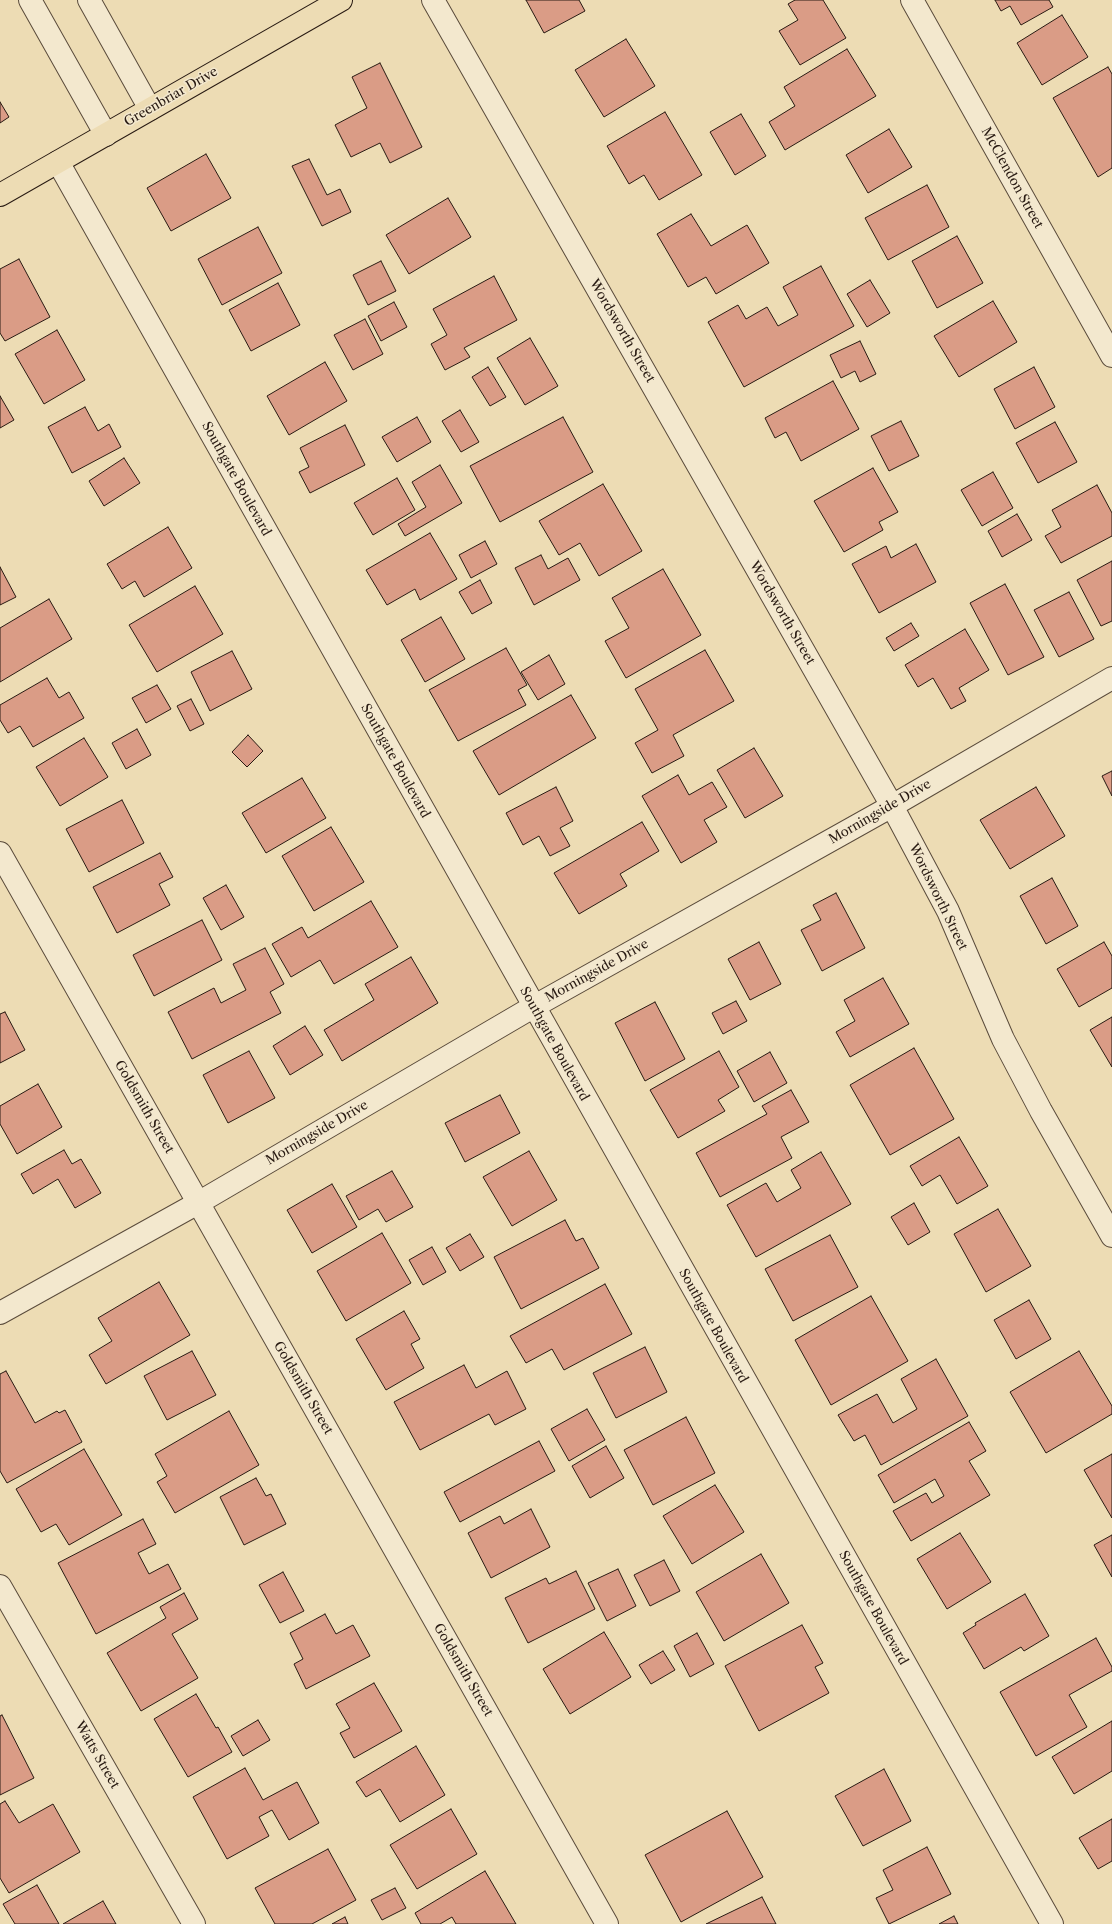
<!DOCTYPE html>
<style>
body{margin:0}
canvas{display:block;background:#eddcb4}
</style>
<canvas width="1112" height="1924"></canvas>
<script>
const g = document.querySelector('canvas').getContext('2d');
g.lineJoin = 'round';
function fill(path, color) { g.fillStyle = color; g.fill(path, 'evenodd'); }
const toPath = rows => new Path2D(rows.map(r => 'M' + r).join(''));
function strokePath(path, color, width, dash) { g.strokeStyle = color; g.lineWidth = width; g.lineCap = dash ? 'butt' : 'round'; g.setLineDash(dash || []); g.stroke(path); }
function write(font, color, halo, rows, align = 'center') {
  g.font = font + ' "Libre Caslon Text",serif'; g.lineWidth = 3; g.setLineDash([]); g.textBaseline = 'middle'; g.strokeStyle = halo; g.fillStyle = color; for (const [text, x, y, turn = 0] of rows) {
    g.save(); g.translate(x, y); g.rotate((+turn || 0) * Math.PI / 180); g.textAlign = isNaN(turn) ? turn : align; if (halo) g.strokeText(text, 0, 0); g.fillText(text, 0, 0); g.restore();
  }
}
const building = toPath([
 [526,0,579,0,585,11,544,33,526,0],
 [795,0,823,0,846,38,800,65,779,31,798,20,788,4,795,0],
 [995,0,1049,0,1053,7,1021,25,1010,6,1001,11,995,0],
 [1062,15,1088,57,1042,85,1017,43,1062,15],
 [626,39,655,86,604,117,575,70,626,39],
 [847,49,876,96,785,150,769,122,795,106,784,87,847,49],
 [380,63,422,147,390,163,380,143,351,157,335,125,367,108,352,77,380,63],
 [1108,67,1112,74,1112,168,1098,177,1053,98,1108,67],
 [0,102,9,117,0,123,0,102],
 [665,112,702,175,659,200,644,175,629,184,607,146,665,112],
 [741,114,766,156,735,175,710,132,741,114],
 [889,129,912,167,868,193,846,155,889,129],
 [206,154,231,198,171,231,147,188,206,154],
 [309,159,327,195,340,189,351,212,322,226,292,166,309,159],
 [927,185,949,227,888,260,865,218,927,185],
 [448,198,471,237,409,274,386,235,448,198],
 [691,214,711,246,747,225,769,263,716,294,706,277,688,287,657,234,691,214],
 [258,227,282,273,222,305,198,259,258,227],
 [957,236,983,283,937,308,912,261,957,236],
 [19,259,50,317,5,341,0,333,0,269,19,259],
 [381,261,396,291,368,305,353,275,381,261],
 [821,266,854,326,744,387,708,322,738,305,746,319,767,307,778,326,798,315,783,287,821,266],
 [494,276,517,320,464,348,470,357,445,370,431,344,447,335,433,309,494,276],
 [870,280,890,313,867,327,847,294,870,280],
 [278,283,300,325,251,351,229,310,278,283],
 [993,301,1017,342,959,377,934,336,993,301],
 [394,302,407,327,381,341,368,316,394,302],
 [365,319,383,354,353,370,334,335,365,319],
 [57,330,85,380,44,404,15,354,57,330],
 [530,338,558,386,525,405,497,358,530,338],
 [860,341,876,374,860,382,855,371,841,378,830,355,860,341],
 [325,362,347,401,289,435,267,396,325,362],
 [488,367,506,397,490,406,472,377,488,367],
 [1034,367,1055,407,1015,429,994,389,1034,367],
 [833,381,859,429,801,461,786,432,775,438,765,418,833,381],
 [0,396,14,420,0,428,0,396],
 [85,407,98,431,109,424,121,447,72,473,48,427,85,407],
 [460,410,479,442,461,452,442,421,460,410],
 [417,417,431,442,397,462,382,437,417,417],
 [563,417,593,472,500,522,470,466,563,417],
 [901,421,919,456,889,471,871,436,901,421],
 [1055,422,1077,462,1038,483,1016,443,1055,422],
 [345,425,365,465,310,493,299,472,309,467,300,448,345,425],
 [124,458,140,483,104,506,89,481,124,458],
 [440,465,462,503,405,536,398,524,426,507,412,482,440,465],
 [873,468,898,512,879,522,883,530,844,552,814,501,873,468],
 [993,472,1013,508,982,526,961,490,993,472],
 [397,478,415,510,373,535,354,503,397,478],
 [603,484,642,551,599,576,580,543,559,555,539,521,603,484],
 [1097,485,1112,513,1112,536,1061,563,1045,536,1061,527,1052,510,1097,485],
 [1017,514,1032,540,1002,557,988,531,1017,514],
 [168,527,192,568,144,597,135,581,122,589,107,564,168,527],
 [430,533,457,579,420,600,415,589,387,605,366,570,430,533],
 [485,541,497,564,471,578,459,555,485,541],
 [916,544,936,582,879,613,852,564,886,546,891,558,916,544],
 [541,555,548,569,568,558,580,580,534,605,515,568,541,555],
 [1112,561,1112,621,1101,626,1077,580,1112,561],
 [0,567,16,597,0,605,0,567],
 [663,569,701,635,626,678,605,641,629,628,612,598,663,569],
 [480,580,492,603,472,614,459,592,480,580],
 [1005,584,1044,657,1008,675,970,603,1005,584],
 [195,586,223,634,157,672,129,625,195,586],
 [1069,592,1094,639,1059,657,1034,610,1069,592],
 [49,599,72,639,0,682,0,628,49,599],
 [441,617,465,659,425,682,401,640,441,617],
 [911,623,919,636,894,651,886,638,911,623],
 [965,629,989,670,959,688,966,701,951,709,933,678,918,687,905,665,965,629],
 [506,648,527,685,518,690,526,705,458,741,429,690,506,648],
 [705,650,734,701,673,735,684,756,652,773,635,743,658,730,635,689,705,650],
 [232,651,252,689,210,711,191,672,232,651],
 [549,655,565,684,538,700,521,672,549,655],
 [47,678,59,698,69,692,84,718,33,747,20,726,8,733,0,720,0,705,47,678],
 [157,685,171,709,146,723,132,698,157,685],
 [571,695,596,738,499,795,473,751,571,695],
 [191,699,204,724,190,731,177,706,191,699],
 [137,729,151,755,126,769,112,743,137,729],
 [248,735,263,751,247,767,232,752,248,735],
 [84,738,108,777,60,806,36,767,84,738],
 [754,748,783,796,745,818,717,770,754,748],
 [1112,771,1112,796,1102,776,1112,771],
 [678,775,689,795,712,782,727,807,704,820,717,842,681,863,642,796,678,775],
 [302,778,326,818,266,853,242,813,302,778],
 [556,787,573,821,560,828,570,846,550,856,539,836,523,845,506,813,556,787],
 [1036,787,1065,836,1010,869,980,820,1036,787],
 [122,800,144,843,89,872,66,829,122,800],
 [642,822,659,851,620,874,627,886,579,914,554,873,642,822],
 [331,827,364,882,314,911,282,856,331,827],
 [160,853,173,877,159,884,170,905,117,933,93,887,160,853],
 [1052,878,1078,926,1046,944,1020,896,1052,878],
 [226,885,244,917,221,930,203,898,226,885],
 [836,893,865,948,822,971,801,930,821,920,813,905,836,893],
 [371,901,398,947,334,984,320,960,291,977,272,944,302,927,308,938,371,901],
 [202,920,222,960,154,996,133,955,202,920],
 [759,942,781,984,750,1000,728,959,759,942],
 [1104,942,1112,956,1112,988,1079,1007,1057,969,1104,942],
 [265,948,284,984,270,992,281,1013,192,1059,168,1012,214,988,221,1003,246,990,233,964,265,948],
 [411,957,438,1003,342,1061,324,1030,374,1000,365,984,411,957],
 [883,978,909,1024,850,1057,836,1032,855,1021,844,1000,883,978],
 [736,1001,747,1021,723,1034,712,1013,736,1001],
 [655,1002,685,1059,645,1081,615,1023,655,1002],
 [5,1012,25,1050,0,1063,0,1014,5,1012],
 [1112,1017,1112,1067,1090,1030,1112,1017],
 [305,1026,323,1055,290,1075,273,1046,305,1026],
 [914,1048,954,1119,890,1155,850,1085,914,1048],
 [249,1051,275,1098,228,1123,203,1075,249,1051],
 [719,1051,739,1087,718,1100,725,1111,678,1138,650,1090,719,1051],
 [770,1052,787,1083,754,1102,737,1071,770,1052],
 [38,1084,62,1127,17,1154,0,1124,0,1106,38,1084],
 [791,1090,809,1122,781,1137,792,1158,720,1197,696,1153,767,1114,762,1106,791,1090],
 [500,1095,520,1133,465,1162,445,1123,500,1095],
 [959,1137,988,1186,957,1204,940,1175,922,1186,910,1166,959,1137],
 [64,1150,72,1164,81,1159,101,1193,75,1208,58,1179,33,1194,21,1174,64,1150],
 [529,1151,557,1200,512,1226,483,1177,529,1151],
 [821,1152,851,1204,756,1257,727,1205,766,1183,777,1202,801,1188,791,1170,821,1152],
 [392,1171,413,1207,386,1222,378,1209,359,1220,346,1196,392,1171],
 [332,1184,357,1227,312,1253,287,1210,332,1184],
 [914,1203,930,1232,908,1245,891,1217,914,1203],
 [998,1209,1031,1266,986,1292,954,1234,998,1209],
 [565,1220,576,1241,583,1238,599,1268,521,1309,494,1257,565,1220],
 [382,1233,411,1283,346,1321,317,1271,382,1233],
 [470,1234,484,1257,460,1271,446,1248,470,1234],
 [830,1235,858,1287,793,1321,765,1269,830,1235],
 [432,1247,446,1272,423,1285,409,1260,432,1247],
 [159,1282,190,1335,106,1384,89,1355,112,1341,98,1318,159,1282],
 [605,1284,632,1334,564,1370,552,1349,526,1363,510,1336,605,1284],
 [871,1296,908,1361,831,1405,795,1340,871,1296],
 [1029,1300,1051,1339,1016,1359,994,1320,1029,1300],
 [404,1311,420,1339,411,1344,424,1368,386,1390,356,1339,404,1311],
 [645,1347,667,1392,616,1418,593,1373,645,1347],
 [192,1351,216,1395,167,1420,144,1376,192,1351],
 [1079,1351,1112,1406,1112,1414,1046,1453,1010,1392,1079,1351],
 [936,1359,968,1416,881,1465,865,1435,854,1441,838,1415,877,1394,893,1423,917,1409,901,1379,936,1359],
 [464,1365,476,1388,507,1371,526,1409,495,1425,489,1414,420,1450,394,1402,464,1365],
 [6,1371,35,1423,57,1411,59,1413,65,1410,82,1442,7,1483,0,1471,0,1374,6,1371],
 [587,1409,605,1440,569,1461,551,1429,587,1409],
 [229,1411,259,1465,175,1513,157,1482,167,1476,155,1454,229,1411],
 [686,1417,715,1473,653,1505,624,1450,686,1417],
 [969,1422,986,1451,969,1461,990,1495,911,1541,893,1511,926,1493,932,1503,944,1496,935,1479,894,1503,878,1475,969,1422],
 [539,1441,555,1471,460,1522,444,1492,539,1441],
 [606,1446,624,1478,590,1498,572,1466,606,1446],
 [84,1449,122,1515,69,1545,56,1524,41,1532,16,1489,84,1449],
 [1112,1454,1112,1518,1084,1470,1112,1454],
 [256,1478,266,1496,271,1494,286,1524,244,1545,220,1497,256,1478],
 [715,1485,744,1532,692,1564,663,1516,715,1485],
 [531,1509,550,1547,491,1578,468,1533,500,1516,504,1524,531,1509],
 [143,1519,156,1544,138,1553,149,1574,168,1564,181,1589,96,1634,58,1563,143,1519],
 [960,1533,991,1582,947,1609,917,1559,960,1533],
 [1112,1535,1112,1577,1094,1545,1112,1535],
 [761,1554,789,1603,724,1641,696,1592,761,1554],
 [664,1560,680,1591,650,1606,634,1575,664,1560],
 [618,1569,636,1606,607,1621,588,1583,618,1569],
 [576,1571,595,1609,528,1643,505,1598,546,1578,549,1584,576,1571],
 [283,1572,304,1611,280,1623,259,1585,283,1572],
 [184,1593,198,1619,172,1634,198,1678,141,1711,107,1653,166,1618,160,1607,184,1593],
 [1025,1594,1049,1636,1024,1651,1021,1647,984,1669,963,1633,976,1625,975,1623,1025,1594],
 [325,1614,336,1634,353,1625,370,1656,306,1689,294,1664,303,1659,290,1633,325,1614],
 [802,1625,823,1663,815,1667,829,1693,759,1731,725,1666,802,1625],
 [604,1632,631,1677,570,1714,543,1669,604,1632],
 [697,1633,714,1664,690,1677,674,1646,697,1633],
 [1096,1638,1112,1667,1112,1671,1069,1695,1087,1727,1036,1756,1000,1692,1096,1638],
 [663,1651,675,1670,651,1684,639,1665,663,1651],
 [374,1683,402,1731,354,1758,340,1733,350,1728,336,1704,374,1683],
 [196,1694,216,1728,218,1727,232,1752,188,1777,154,1719,196,1694],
 [2,1715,34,1778,0,1795,0,1716,2,1715],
 [258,1720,270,1740,243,1756,231,1736,258,1720],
 [1112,1721,1112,1771,1074,1794,1052,1757,1112,1721],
 [416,1746,445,1795,400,1822,380,1789,366,1797,356,1782,416,1746],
 [245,1768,263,1800,297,1782,319,1823,289,1840,272,1810,259,1817,269,1836,227,1859,193,1797,245,1768],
 [884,1769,911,1821,863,1846,835,1796,884,1769],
 [5,1801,19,1823,53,1804,80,1852,9,1893,0,1878,0,1804,5,1801],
 [451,1809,477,1854,417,1889,390,1845,451,1809],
 [727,1811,763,1877,681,1922,645,1855,727,1811],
 [1112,1819,1112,1861,1098,1869,1079,1838,1112,1819],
 [927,1847,951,1894,889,1924,876,1898,893,1890,883,1870,927,1847],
 [328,1849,356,1900,312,1924,275,1924,255,1888,328,1849],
 [485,1871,516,1924,456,1924,452,1917,440,1924,421,1924,415,1913,485,1871],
 [37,1885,59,1924,15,1924,3,1904,37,1885],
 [395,1888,406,1908,382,1920,371,1900,395,1888],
 [762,1897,776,1924,706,1924,762,1897],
 [103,1901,116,1924,63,1924,103,1901],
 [954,1916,958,1924,939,1924,954,1916],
 [345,1917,348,1924,332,1924,345,1917]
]);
fill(building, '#da9c86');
strokePath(building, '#291b13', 1);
const minor = toPath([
 [30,0,106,135],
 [89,0,150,109],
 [433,0,892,806,948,911,1003,1039,1041,1111,1112,1236],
 [912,0,1112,356],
 [58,162,1052,1924],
 [0,853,607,1924],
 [0,1313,198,1203,533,1007,892,806,1112,678],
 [0,1586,194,1924]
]);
const major = toPath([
 [0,195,341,0]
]);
strokePath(minor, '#5a4b3b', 24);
strokePath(major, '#291b13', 24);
strokePath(minor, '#f3e8ce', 22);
strokePath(major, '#eddcb4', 22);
write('13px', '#291b13', '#f3e8ce', [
 ["Greenbriar Drive",171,97,-30],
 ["McClendon Street",1012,178,61],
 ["Wordsworth Street",622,331,60],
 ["Southgate Boulevard",236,479,61],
 ["Wordsworth Street",782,613,60],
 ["Southgate Boulevard",395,761,61],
 ["Morningside Drive",880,812,-30],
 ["Wordsworth Street",938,897,64],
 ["Morningside Drive",597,971,-29],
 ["Southgate Boulevard",554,1044,61],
 ["Goldsmith Street",144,1107,60],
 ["Morningside Drive",317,1133,-30],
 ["Southgate Boulevard",713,1326,61],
 ["Goldsmith Street",303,1388,60],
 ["Southgate Boulevard",873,1608,61],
 ["Goldsmith Street",463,1670,60],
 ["Watts Street",97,1755,60]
]);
</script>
